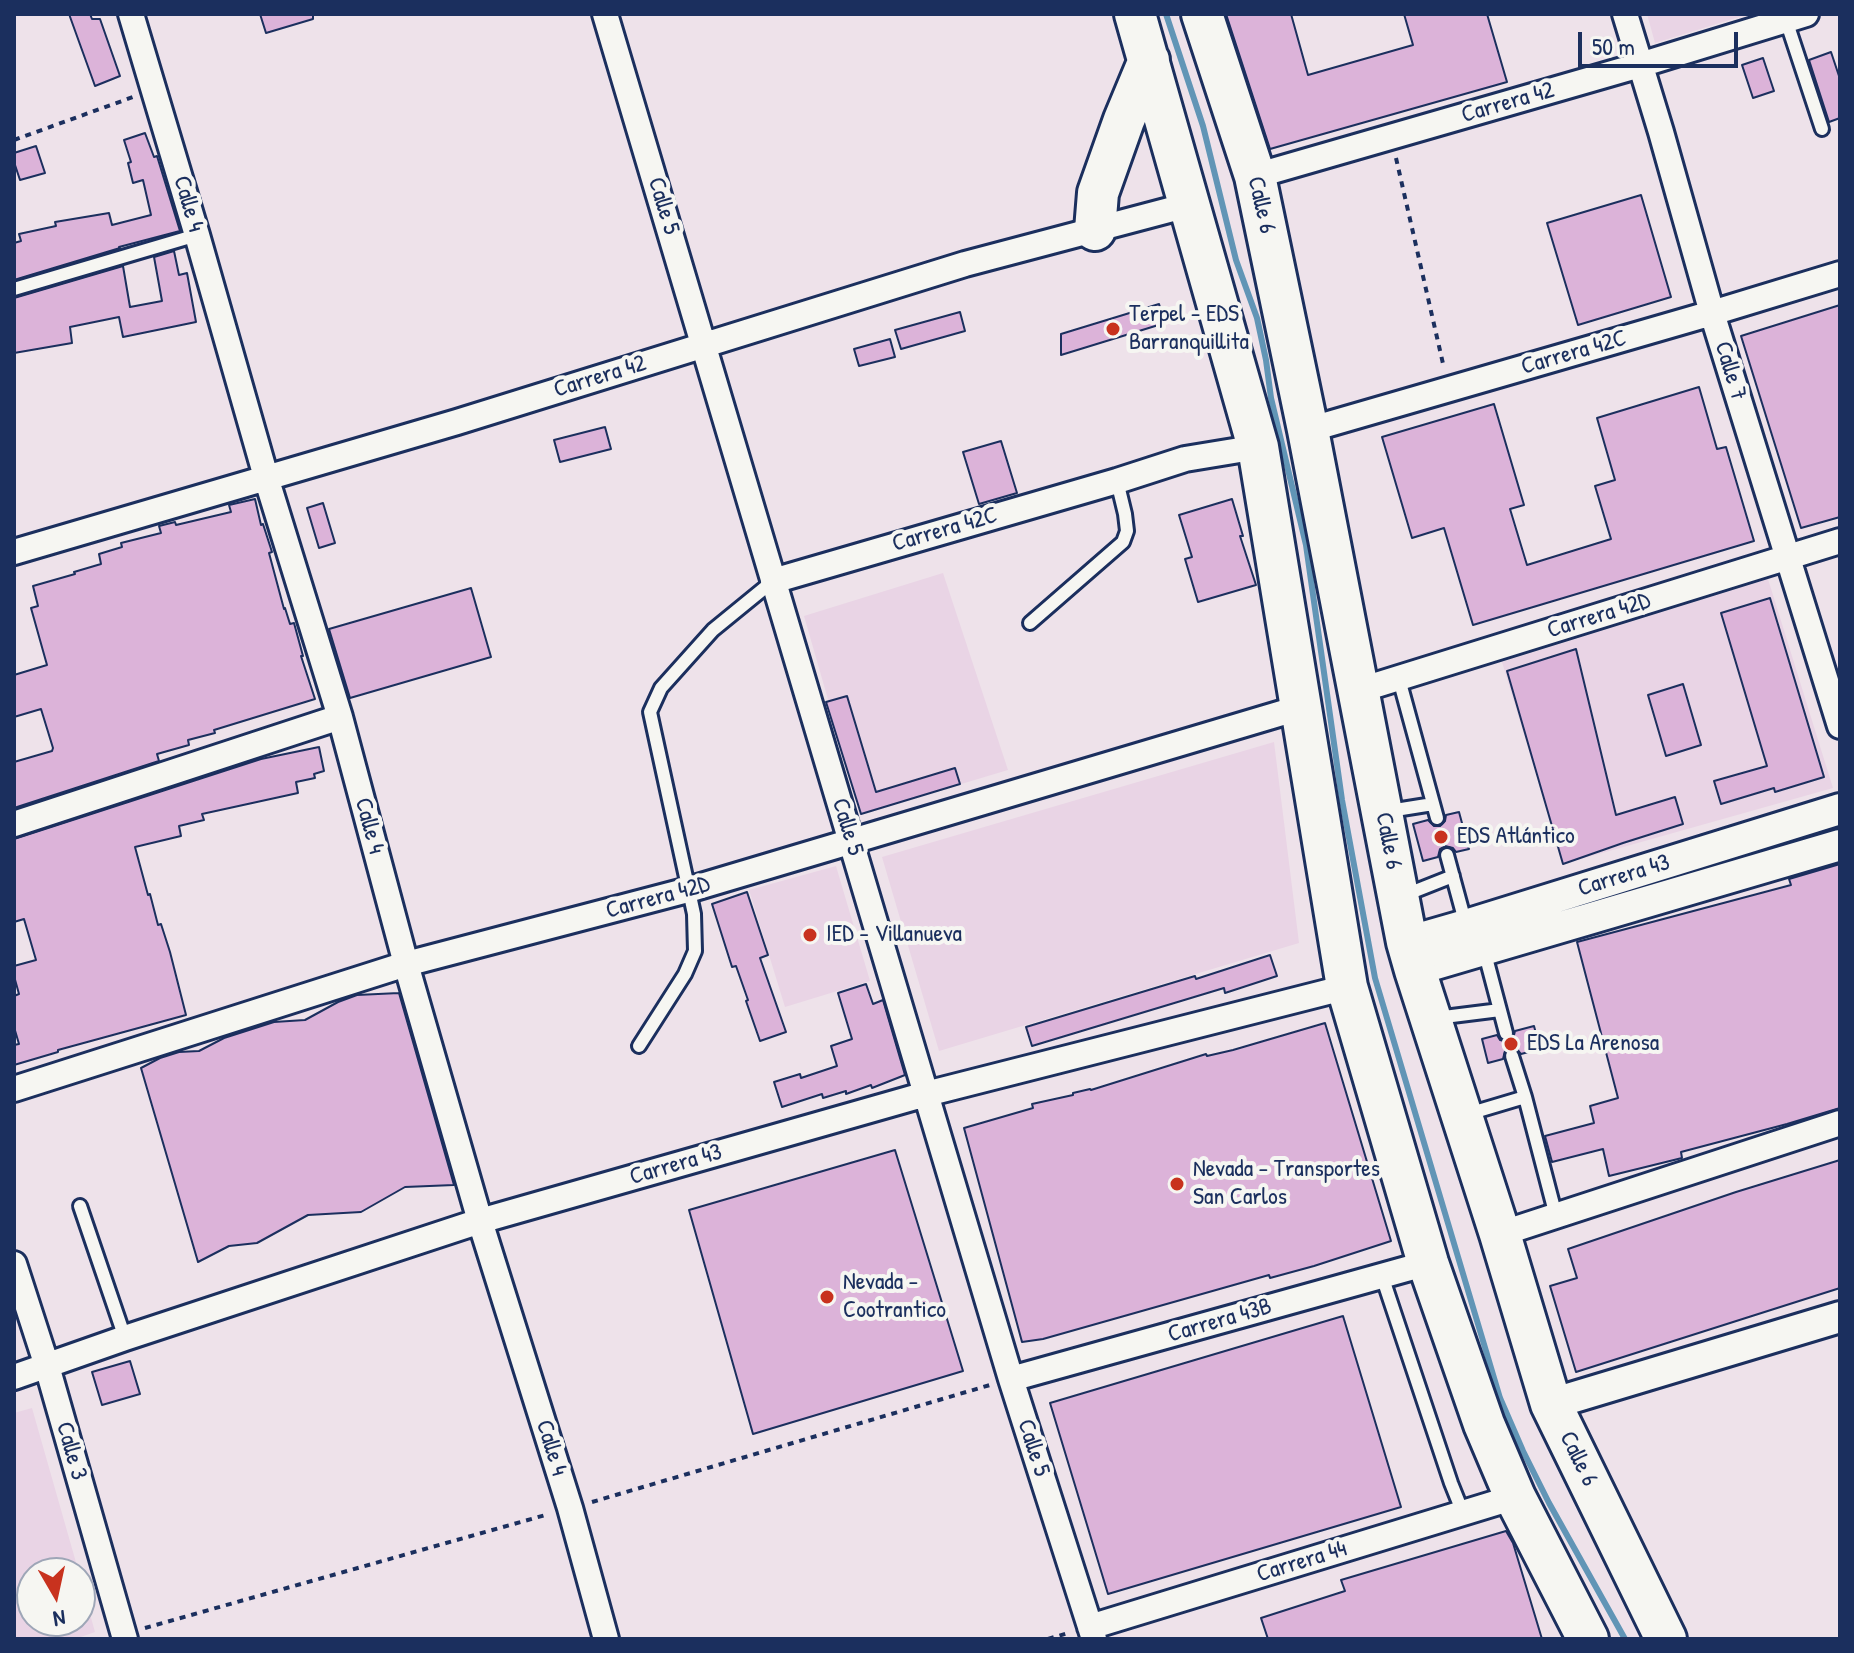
<!DOCTYPE html>
<meta charset="utf-8">
<style>
body{margin:0}
#map{position:relative;width:1854px;height:1653px;overflow:hidden;background:#eee2ea;font-family:"Patrick Hand",sans-serif}
canvas{display:block}
.frame{position:absolute;inset:0;border:16px solid #1b2f5e;pointer-events:none}
.north{position:absolute;left:16px;top:1557px;width:80px;height:80px;box-sizing:border-box;background:#f6f6f2;border:2px solid #9ea6b7;border-radius:50%;rotate:171deg;font-size:22px;font-weight:700;line-height:32px;text-align:center;color:#1b2f5e}
.north::after{content:'';display:block;margin:auto;width:28px;height:36px;background:#c8321e;clip-path:polygon(50% 0,100% 100%,50% 72%,0 100%)}
.scale{position:absolute;left:1578px;top:32px;width:160px;height:36px;box-sizing:border-box;border:4px solid #1b2f5e;border-top:0;padding-left:10px;font-size:24px;line-height:28px;white-space:nowrap;color:#1b2f5e;-webkit-text-stroke:6px #f6f6f2;paint-order:stroke}
</style>
<div id="map">
<canvas width="1854" height="1653"></canvas>
<div class="frame"></div>
<div class="north">N</div>
<div class="scale">50 m</div>
</div>
<script>
const g = document.querySelector('canvas').getContext('2d');
g.lineJoin = 'round';
function fill(path, color) { g.fillStyle = color; g.fill(path, 'evenodd'); }
const toPath = rows => new Path2D(rows.map(r => 'M' + r).join(''));
function strokePath(path, color, width, dash) { g.strokeStyle = color; g.lineWidth = width; g.lineCap = dash ? 'butt' : 'round'; g.setLineDash(dash || []); g.stroke(path); }
function write(font, color, halo, rows, align = 'center') {
  g.font = font + ' "Patrick Hand",sans-serif'; g.lineWidth = 8; g.setLineDash([]); g.textBaseline = 'middle'; g.strokeStyle = halo; g.fillStyle = color; for (const [text, x, y, turn = 0] of rows) {
    g.save(); g.translate(x, y); g.rotate((+turn || 0) * Math.PI / 180); g.textAlign = isNaN(turn) ? turn : align; if (halo) g.strokeText(text, 0, 0); g.fillText(text, 0, 0); g.restore();
  }
}
fill(toPath([
 [1647,14,1749,14,1655,43],
 [943,573,1008,770,861,814,804,616],
 [1768,579,1833,788,1563,864,1502,662],
 [1274,742,1299,943,939,1051,882,857],
 [836,866,870,981,785,1007,749,890],
 [32,1408,79,1573,32,1573,32,1621,80,1621,80,1578,95,1632,75,1639,14,1639,14,1413]
]), '#e9d4e5');
strokePath(toPath([
 [1166,14,1203,126,1236,260,1257,318,1266,360,1271,398,1306,545,1342,800,1375,978,1500,1398,1523,1451,1549,1503,1625,1639]
]), '#6195b6', 6);
const building = toPath([
 [69,14,90,14,92,19,100,19,120,76,95,86,69,14],
 [260,14,313,14,313,19,266,33,260,14],
 [1226,14,1291,14,1308,75,1413,45,1404,14,1487,14,1507,82,1270,149,1226,14],
 [1831,52,1840,79,1840,118,1829,122,1809,60,1831,52],
 [1763,58,1774,91,1753,98,1742,65,1763,58],
 [145,133,154,157,157,156,180,231,119,247,120,248,14,280,14,243,21,241,19,234,56,226,55,222,109,213,112,225,151,215,143,180,133,183,128,163,131,162,124,140,145,133],
 [36,146,45,173,20,180,14,162,14,153,36,146],
 [1641,195,1671,297,1578,325,1547,223,1641,195],
 [174,251,179,275,187,273,196,322,123,337,119,317,70,327,72,343,14,353,14,298,123,266,130,307,162,301,154,257,174,251],
 [1159,304,1165,323,1061,355,1061,334,1159,304],
 [1840,305,1840,517,1801,528,1741,336,1840,305],
 [960,312,965,331,901,349,895,330,960,312],
 [890,339,895,357,859,366,854,349,890,339],
 [1699,387,1717,449,1726,447,1754,541,1473,625,1444,528,1412,538,1382,437,1494,404,1524,505,1510,509,1527,565,1611,539,1595,486,1615,480,1597,418,1699,387],
 [605,427,611,449,560,462,554,440,605,427],
 [1001,441,1017,493,979,504,963,452,1001,441],
 [255,499,261,525,263,524,272,552,269,553,284,609,285,608,290,624,294,623,303,656,301,656,315,699,214,730,215,733,188,740,189,745,157,754,159,761,14,808,14,762,52,751,53,748,41,709,14,717,14,675,47,665,31,608,38,606,33,586,75,574,74,572,101,564,99,554,122,547,121,543,161,533,159,526,175,522,176,525,231,512,229,505,255,499],
 [1232,499,1243,536,1240,536,1256,585,1198,602,1185,559,1192,557,1179,515,1232,499],
 [323,503,335,543,319,548,307,508,323,503],
 [471,588,491,657,350,698,329,629,471,588],
 [1770,598,1824,777,1775,792,1774,788,1721,804,1714,781,1767,766,1721,613,1770,598],
 [1576,649,1616,815,1675,797,1683,824,1623,843,1563,864,1507,671,1576,649],
 [1683,684,1701,745,1666,756,1648,695,1683,684],
 [847,696,876,792,955,768,960,784,861,814,826,702,847,696],
 [319,747,324,771,314,774,315,778,296,782,298,793,202,814,204,820,179,826,181,836,135,847,148,895,150,894,158,925,161,924,170,952,186,1015,58,1050,58,1052,14,1065,14,1045,19,1044,14,1027,14,996,19,994,14,976,14,966,36,960,24,919,14,922,14,839,261,759,319,747],
 [1459,812,1469,849,1456,852,1453,848,1445,846,1440,849,1438,857,1423,861,1413,824,1428,820,1434,826,1440,826,1445,821,1446,815,1459,812],
 [1840,864,1840,1108,1787,1124,1681,1152,1682,1158,1609,1176,1603,1149,1552,1162,1545,1136,1594,1123,1590,1106,1618,1098,1577,942,1791,885,1789,879,1840,864],
 [747,892,768,955,760,958,786,1032,760,1041,746,1001,748,1000,736,966,732,967,712,904,747,892],
 [1270,955,1277,976,1225,993,1224,988,1032,1046,1026,1027,1195,976,1196,979,1270,955],
 [866,984,873,1004,883,1000,905,1075,872,1088,871,1085,846,1094,846,1091,823,1098,822,1094,782,1107,774,1082,800,1074,801,1078,837,1066,831,1046,852,1039,838,993,866,984],
 [399,993,454,1185,405,1187,361,1212,308,1215,257,1243,229,1246,198,1262,141,1068,160,1058,179,1052,199,1051,224,1038,274,1022,305,1020,338,1002,357,995,399,993],
 [1325,1023,1391,1241,1314,1266,1270,1278,1269,1275,1043,1339,1022,1342,964,1128,1033,1108,1032,1104,1073,1095,1073,1093,1090,1089,1091,1090,1206,1054,1207,1056,1233,1050,1325,1023],
 [1534,1026,1540,1049,1521,1054,1517,1049,1510,1047,1505,1051,1503,1059,1488,1063,1482,1039,1497,1035,1500,1040,1508,1042,1513,1039,1515,1031,1534,1026],
 [895,1150,963,1371,753,1434,689,1210,895,1150],
 [1840,1160,1840,1288,1576,1372,1550,1286,1577,1278,1568,1249,1736,1192,1840,1160],
 [1343,1316,1401,1507,1108,1594,1050,1403,1343,1316],
 [130,1361,140,1394,102,1405,92,1372,130,1361],
 [1506,1531,1513,1543,1542,1639,1268,1639,1261,1618,1345,1591,1341,1580,1506,1531]
]);
fill(building, '#dcb3d9');
strokePath(building, '#1b2f5e', 2);
const service = toPath([
 [1786,20,1822,129],
 [14,289,197,235],
 [1030,623,1123,542,1127,531,1125,514,1117,481],
 [1399,679,1437,818],
 [1389,811,1433,804],
 [1447,855,1466,925],
 [1405,895,1453,876],
 [1484,950,1506,1033],
 [1436,1018,1500,1010],
 [639,1046,685,974,695,951,694,914,650,712,661,688,713,630,773,581],
 [1525,1097,1556,1216],
 [1468,1114,1525,1097,1512,1056],
 [80,1206,125,1338],
 [1382,1276,1451,1483,1463,1513]
]);
const minor = toPath([
 [131,14,197,235,266,477,340,717,406,964,480,1221,570,1508,606,1639],
 [605,14,926,1094,1011,1379,1094,1639],
 [1625,14,1661,132,1712,313,1840,726],
 [1255,176,1640,65,1806,14],
 [1308,430,1712,313,1840,274],
 [14,552,457,422,965,264,1188,205],
 [773,581,1117,481,1185,459,1258,447],
 [1357,691,1840,541],
 [14,824,340,717],
 [14,1089,406,964,688,890,1302,707],
 [1500,1234,1840,1123],
 [14,1264,47,1366,125,1639],
 [14,1377,125,1338,480,1221,926,1094,1347,987],
 [1011,1379,1428,1263],
 [1090,1627,1515,1497]
]);
const tertiary = toPath([
 [1407,942,1466,925,1840,809],
 [1415,970,1840,845],
 [1551,1404,1840,1317]
]);
const primary = toPath([
 [1135,14,1258,447,1347,987,1428,1263,1484,1424,1515,1497,1588,1639],
 [1202,14,1255,176,1308,430,1407,942,1415,970,1500,1234,1551,1404,1666,1639],
 [1095,230,1098,193,1124,120,1149,60]
]);
strokePath(service, '#1b2f5e', 18);
strokePath(minor, '#1b2f5e', 30);
strokePath(tertiary, '#1b2f5e', 36);
strokePath(primary, '#1b2f5e', 46);
strokePath(toPath([
 [14,140,133,97],
 [1396,158,1444,368],
 [592,1502,990,1385],
 [145,1628,549,1514],
 [1048,1639,1068,1633]
]), '#1b2f5e', 4, [6, 6]);
strokePath(service, '#f6f6f2', 12);
strokePath(minor, '#f6f6f2', 24);
strokePath(tertiary, '#f6f6f2', 30);
strokePath(primary, '#f6f6f2', 40);
for (const [x, y, r, color] of [
 [1113,329,8,"#c8321e"],
 [1441,837,8,"#c8321e"],
 [810,935,8,"#c8321e"],
 [1511,1044,8,"#c8321e"],
 [1177,1184,8,"#c8321e"],
 [827,1297,8,"#c8321e"]
]) { const dot = new Path2D(); dot.arc(x, y, r, 0, 2 * Math.PI); g.fillStyle = color; g.fill(dot); strokePath(dot, '#f6f6f2', 3); }
write('24px', '#1b2f5e', '#f6f6f2', [
 ["Carrera 42",1508,103,-16],
 ["Calle 4",188,204,74],
 ["Calle 6",1261,205,77],
 ["Calle 5",663,206,73],
 ["Carrera 42C",1574,353,-16],
 ["Calle 7",1730,371,73],
 ["Carrera 42",600,377,-17],
 ["Carrera 42C",945,530,-16],
 ["Carrera 42D",1599,616,-17],
 ["Calle 4",369,826,75],
 ["Calle 5",847,827,73],
 ["Calle 6",1388,841,79],
 ["Carrera 43",1624,876,-17],
 ["Carrera 42D",658,898,-15],
 ["Carrera 43",676,1165,-16],
 ["Carrera 43B",1220,1321,-16],
 ["Calle 4",551,1448,73],
 ["Calle 5",1033,1448,72],
 ["Calle 3",71,1451,74],
 ["Calle 6",1578,1459,64],
 ["Carrera 44",1302,1562,-17]
]);
write('24px', '#1b2f5e', '#f6f6f2', [
 ["Terpel - EDS",1129,315],
 ["Barranquillita",1129,343],
 ["EDS Atlántico",1457,837],
 ["IED - Villanueva",826,935],
 ["EDS La Arenosa",1527,1044],
 ["Nevada - Transportes",1193,1170],
 ["San Carlos",1193,1198],
 ["Nevada -",843,1283],
 ["Cootrantico",843,1311]
], 'left');
</script>
